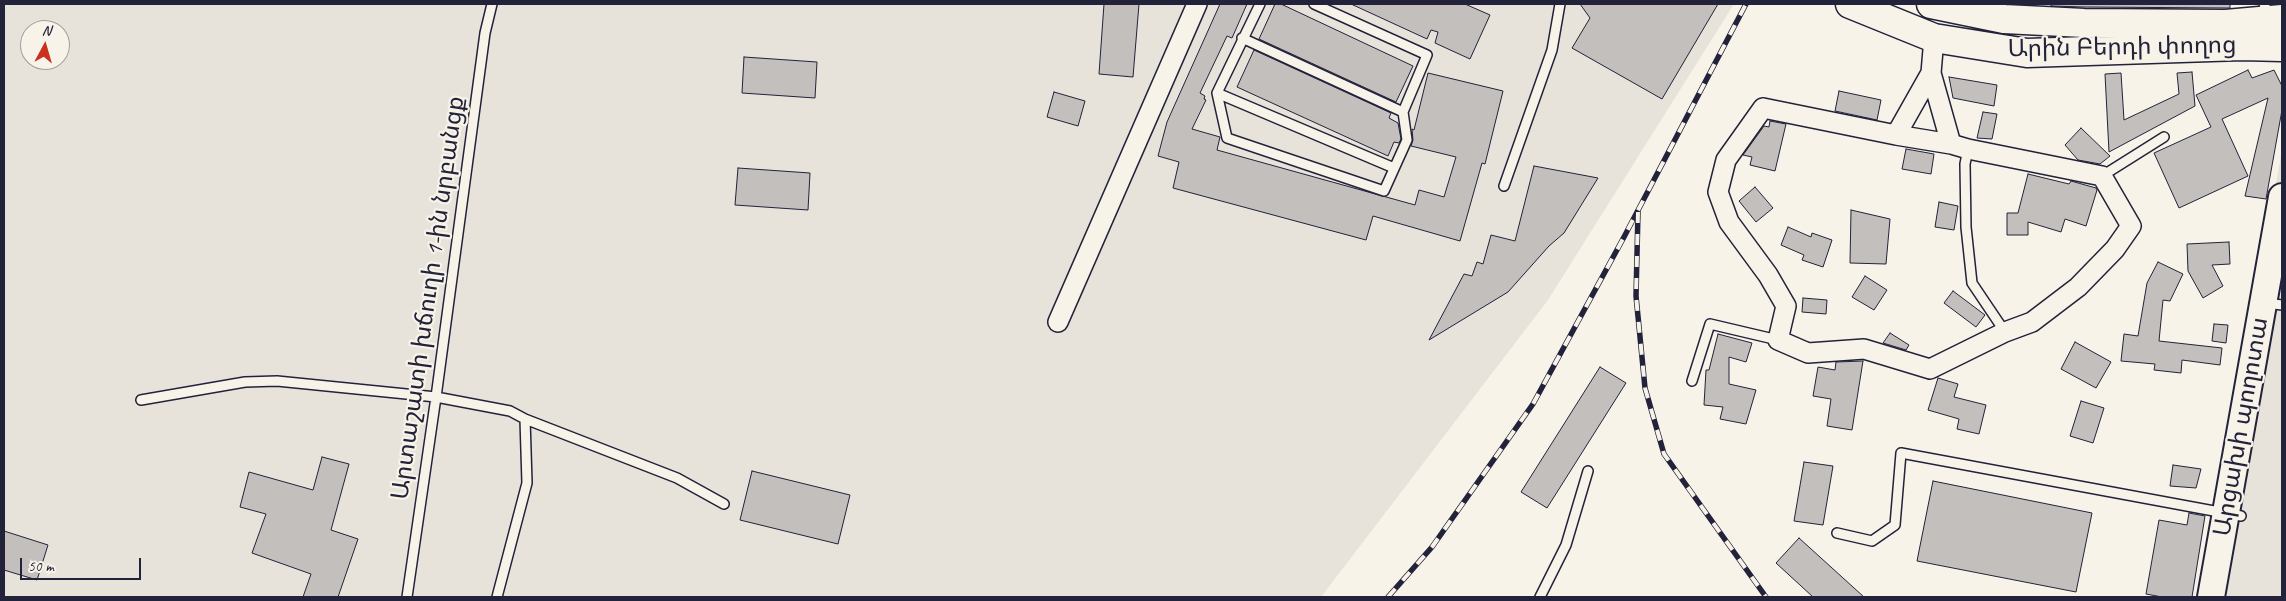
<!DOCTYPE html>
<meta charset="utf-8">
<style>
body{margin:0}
#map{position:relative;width:2286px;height:601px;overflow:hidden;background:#f7f3e8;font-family:Caveat,sans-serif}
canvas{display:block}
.frame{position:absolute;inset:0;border:5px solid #22223b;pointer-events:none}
.north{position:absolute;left:20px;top:20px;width:50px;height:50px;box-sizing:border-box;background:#f7f3e8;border:1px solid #a29fa3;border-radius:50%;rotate:6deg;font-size:14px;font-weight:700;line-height:20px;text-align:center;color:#22223b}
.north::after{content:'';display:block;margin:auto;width:18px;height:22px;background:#c8321e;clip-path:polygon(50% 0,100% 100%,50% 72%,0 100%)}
.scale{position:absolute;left:20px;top:558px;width:121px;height:22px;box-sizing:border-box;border:2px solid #22223b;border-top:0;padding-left:6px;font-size:15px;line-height:18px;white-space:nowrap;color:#22223b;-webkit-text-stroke:4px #f7f3e8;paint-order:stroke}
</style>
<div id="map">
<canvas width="2286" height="601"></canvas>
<div class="frame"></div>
<div class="north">N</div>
<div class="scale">50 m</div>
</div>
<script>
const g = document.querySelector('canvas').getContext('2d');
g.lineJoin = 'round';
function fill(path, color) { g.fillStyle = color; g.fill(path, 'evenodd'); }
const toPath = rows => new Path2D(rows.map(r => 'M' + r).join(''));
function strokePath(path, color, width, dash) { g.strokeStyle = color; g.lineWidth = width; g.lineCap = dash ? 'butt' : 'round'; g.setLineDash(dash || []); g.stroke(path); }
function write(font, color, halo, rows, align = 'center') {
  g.font = font + ' Caveat,"Noto Sans Armenian",sans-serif'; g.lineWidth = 4.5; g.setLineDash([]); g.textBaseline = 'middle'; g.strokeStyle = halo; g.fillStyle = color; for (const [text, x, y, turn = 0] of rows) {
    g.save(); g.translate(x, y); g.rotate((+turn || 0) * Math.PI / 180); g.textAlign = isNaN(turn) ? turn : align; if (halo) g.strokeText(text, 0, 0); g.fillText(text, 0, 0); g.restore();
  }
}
fill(toPath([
 [4,4,1734,4,1548,300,1321,597,4,597],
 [30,30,60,30,60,60,30,60],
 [2282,151,2282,597,2196,597,2216,498]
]), '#e7e3db');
const building = toPath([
 [1104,4,1139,4,1133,77,1099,74,1104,4],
 [1220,4,1247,4,1232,38,1227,36,1200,93,1205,96,1204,99,1206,100,1192,129,1220,137,1217,150,1415,205,1419,190,1444,197,1456,157,1411,146,1413,140,1412,129,1414,130,1428,73,1503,91,1485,164,1482,163,1460,241,1373,216,1366,240,1173,188,1179,162,1158,156,1167,122,1220,4],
 [1275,4,1281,4,1413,66,1396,102,1259,39,1275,4],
 [1351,4,1465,4,1490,15,1470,59,1435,43,1438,32,1431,30,1427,39,1351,4],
 [1580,4,1718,4,1662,99,1572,48,1590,18,1580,4],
 [2051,4,2230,4,2230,8,2084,7,2051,6,2051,4],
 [1254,50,1391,113,1389,118,1398,123,1401,139,1399,143,1394,142,1388,156,1237,87,1254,50],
 [744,57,817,62,815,98,742,93,744,57],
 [2248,70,2252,78,2274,70,2282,86,2282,110,2266,199,2245,196,2268,98,2222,119,2248,176,2179,208,2154,153,2211,127,2196,95,2248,70],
 [2192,72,2195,106,2109,152,2105,74,2121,73,2124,120,2179,94,2177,73,2192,72],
 [1949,77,1997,85,1994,106,1953,98,1949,77],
 [1839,91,1881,100,1877,120,1835,111,1839,91],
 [1054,92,1085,101,1078,126,1047,117,1054,92],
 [1983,112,1997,114,1992,139,1977,138,1983,112],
 [1770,121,1786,124,1775,171,1750,165,1752,157,1743,155,1764,126,1769,127,1770,121],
 [2081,128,2110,156,2100,164,2078,160,2065,145,2081,128],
 [1906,149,1934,154,1931,174,1902,169,1906,149],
 [1534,166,1598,178,1564,233,1549,246,1508,292,1429,340,1464,274,1472,276,1477,262,1483,264,1491,235,1515,241,1534,166],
 [738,168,810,173,808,210,735,205,738,168],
 [2028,174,2069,184,2071,181,2096,188,2097,190,2086,226,2065,219,2061,232,2028,222,2028,235,2007,235,2007,213,2018,213,2028,174],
 [1755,187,1773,208,1756,222,1739,201,1755,187],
 [1939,202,1958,206,1954,230,1935,227,1939,202],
 [1851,210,1890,219,1886,264,1850,263,1851,210],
 [1788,227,1811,237,1812,233,1832,240,1823,267,1802,260,1804,255,1781,245,1788,227],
 [2229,242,2230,264,2212,265,2223,286,2203,298,2188,271,2187,244,2229,242],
 [2158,262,2183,274,2170,301,2163,300,2159,341,2222,348,2220,365,2182,360,2181,373,2154,370,2155,364,2121,361,2124,334,2138,336,2147,283,2158,262],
 [1865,276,1887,290,1874,310,1852,297,1865,276],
 [1953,291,1985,315,1976,327,1944,303,1953,291],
 [1803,298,1827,300,1826,314,1802,312,1803,298],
 [2214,324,2228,325,2226,343,2212,341,2214,324],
 [1890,333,1909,345,1906,350,1883,343,1890,333],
 [1718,334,1752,343,1746,362,1729,357,1729,384,1756,390,1746,424,1720,419,1723,407,1704,405,1706,370,1709,370,1718,334],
 [2075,342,2111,362,2096,388,2061,369,2075,342],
 [1863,361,1852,430,1827,426,1831,399,1813,396,1818,367,1835,370,1836,362,1863,361],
 [1600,367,1626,383,1547,508,1521,492,1600,367],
 [1938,378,1958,384,1954,397,1986,405,1979,434,1957,429,1959,419,1928,410,1938,378],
 [2081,401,2104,408,2093,443,2070,436,2081,401],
 [322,457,349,464,331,530,358,539,338,597,303,597,311,574,252,553,266,514,240,507,249,472,313,490,322,457],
 [1804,462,1833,466,1823,525,1794,521,1804,462],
 [2173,465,2201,469,2196,488,2170,486,2173,465],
 [752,471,850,495,838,544,740,520,752,471],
 [1933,481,2092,513,2076,592,1917,561,1933,481],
 [2189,513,2205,516,2192,597,2162,597,2146,594,2159,520,2187,525,2189,513],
 [4,531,48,545,37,580,4,570,4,531],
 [1799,538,1864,597,1813,597,1776,563,1799,538]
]);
fill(building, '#c2bfbd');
strokePath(building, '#22223b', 1);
const lane = toPath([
 [1260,4,1217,93,1394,168],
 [2264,4,2267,11],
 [1242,38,1403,112],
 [1217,93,1227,138,1384,191,1407,140,1403,112,1427,55,1314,4],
 [1968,149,1965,164,1966,227,1972,283,2005,332],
 [2102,176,2164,137],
 [1504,186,1552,50,1560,4],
 [2266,303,2282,305],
 [1692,381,1710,324,1778,340],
 [141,400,245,382,277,381,436,397,510,411,525,419,527,483,497,597],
 [525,419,677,478,724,504],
 [1837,533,1872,541,1895,525,1901,453,2241,516],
 [407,597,436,397,485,33,492,4],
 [1540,597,1566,545,1588,471]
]);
const street = toPath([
 [1934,38,1931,73,1951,144],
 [1763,108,1896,135,1951,144,1968,149,2102,176,2131,226,2115,249,2078,287,2032,322,2005,332,1930,369,1864,349,1808,353,1778,340,1786,306,1768,275,1729,222,1718,192,1726,160,1763,108],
 [1896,135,1931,73],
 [1058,322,1197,4]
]);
const secondary = toPath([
 [2211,597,2282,197]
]);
const primary = toPath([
 [1850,4,1934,38,2027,53,2242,46,2282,47],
 [1931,4,2004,19,2084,23,2226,24,2282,19]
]);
strokePath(lane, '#22223b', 12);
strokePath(street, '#22223b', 22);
strokePath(secondary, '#22223b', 30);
strokePath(primary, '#22223b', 31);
strokePath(lane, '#f7f3e8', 9);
strokePath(street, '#f7f3e8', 19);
strokePath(secondary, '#f7f3e8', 26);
strokePath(primary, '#f7f3e8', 28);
const rail = toPath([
 [1638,212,1636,296,1645,388,1664,454,1766,597],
 [1388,597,1432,547,1533,404,1624,237,1746,4]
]);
strokePath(rail, '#22223b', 5.5);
strokePath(rail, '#f7f3e8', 4, [11]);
write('24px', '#22223b', '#f7f3e8', [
 ["Արին Բերդի փողոց",2122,48,-1],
 ["Արտաշատի խճուղի 1-ին նրբանցք",429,298,-82],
 ["Արցախի պողոտա",2242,427,-80]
]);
</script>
